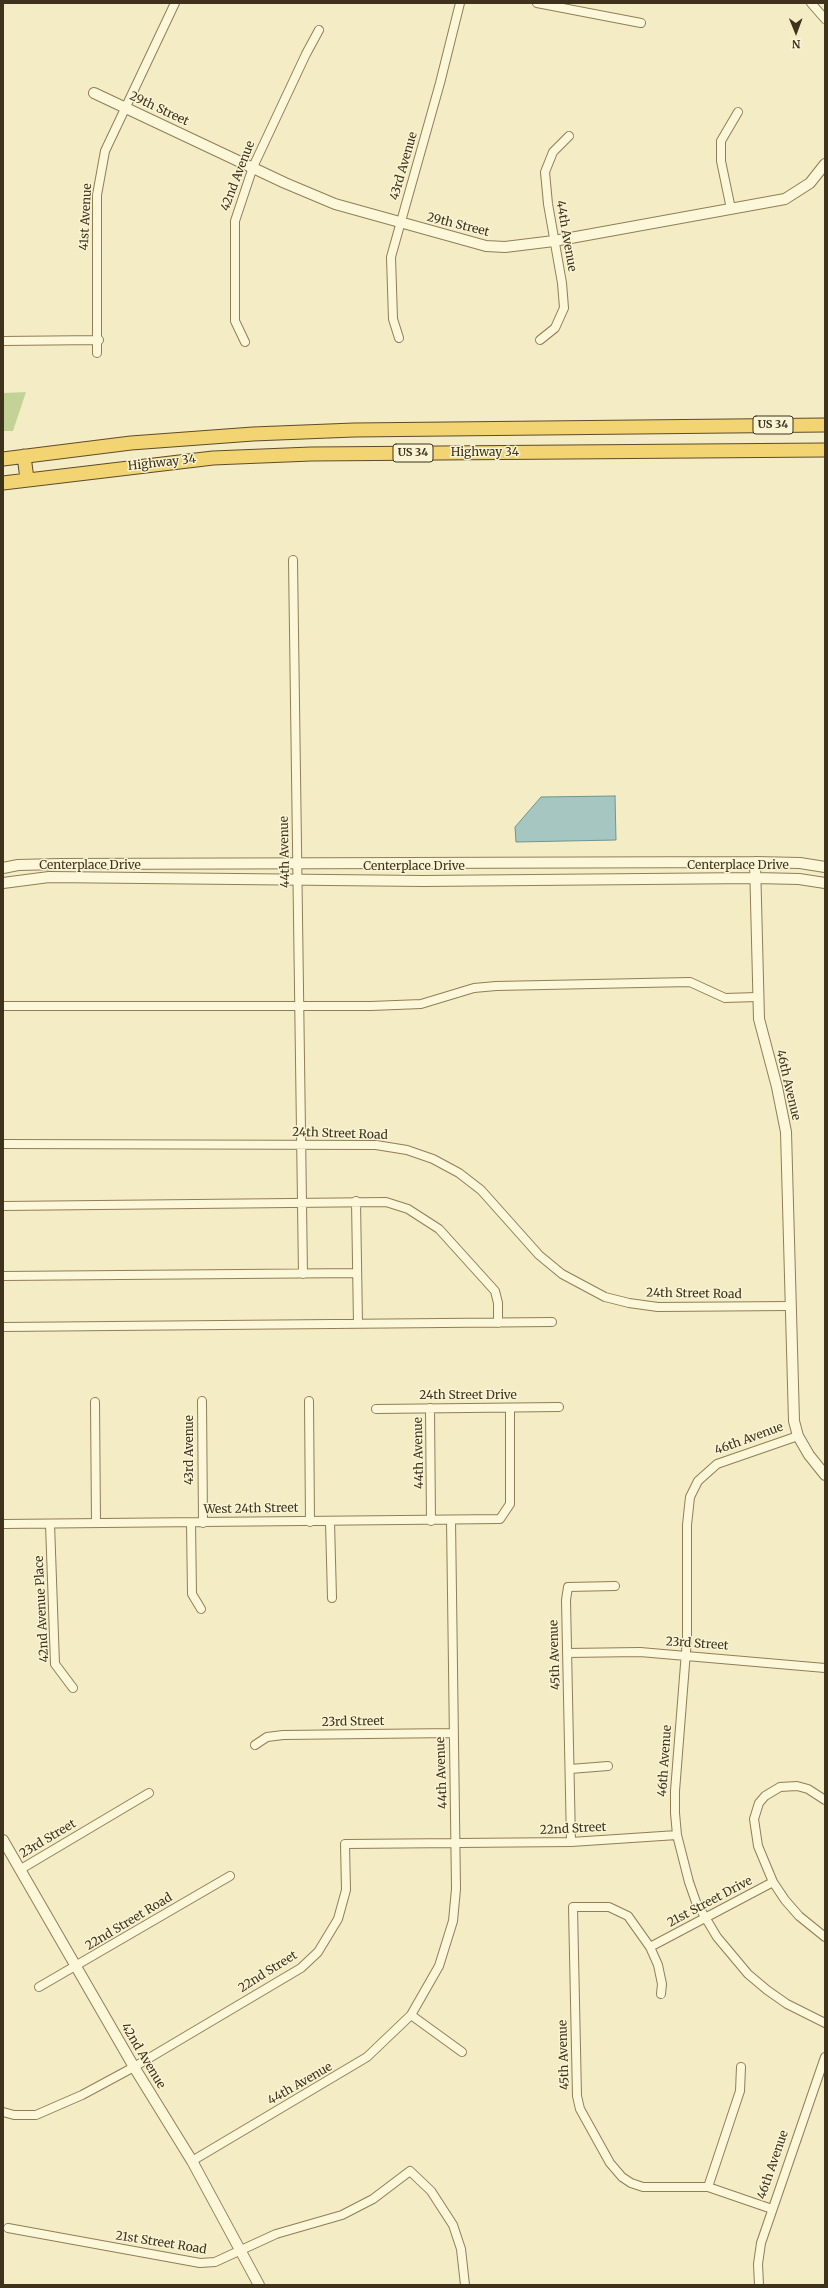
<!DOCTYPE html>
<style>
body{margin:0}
#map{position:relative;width:828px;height:2288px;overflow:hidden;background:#f3ecc4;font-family:Merriweather,serif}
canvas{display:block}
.frame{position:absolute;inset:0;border:4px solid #3f321d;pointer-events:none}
.north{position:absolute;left:776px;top:12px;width:40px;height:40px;-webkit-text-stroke:3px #f9f4d4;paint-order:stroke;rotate:179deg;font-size:11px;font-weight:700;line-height:16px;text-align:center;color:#3f321d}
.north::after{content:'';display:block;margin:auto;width:14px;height:18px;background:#3f321d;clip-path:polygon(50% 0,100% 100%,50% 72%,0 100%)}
</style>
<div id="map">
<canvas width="828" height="2288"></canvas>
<div class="frame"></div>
<div class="north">N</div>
</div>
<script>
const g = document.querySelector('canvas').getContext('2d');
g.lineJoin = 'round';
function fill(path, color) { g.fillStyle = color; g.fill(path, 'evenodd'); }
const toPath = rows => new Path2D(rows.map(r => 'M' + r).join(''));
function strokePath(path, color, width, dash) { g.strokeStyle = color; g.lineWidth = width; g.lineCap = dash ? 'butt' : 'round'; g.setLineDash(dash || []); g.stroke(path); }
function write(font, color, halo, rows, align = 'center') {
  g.font = font + ' Merriweather,serif'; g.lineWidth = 3; g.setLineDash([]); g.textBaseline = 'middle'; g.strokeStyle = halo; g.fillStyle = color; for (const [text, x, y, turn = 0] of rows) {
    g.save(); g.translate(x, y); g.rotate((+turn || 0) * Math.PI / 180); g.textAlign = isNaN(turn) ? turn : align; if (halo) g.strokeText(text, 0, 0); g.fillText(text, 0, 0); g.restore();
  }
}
fill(toPath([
 [26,392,13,431,3,431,3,393]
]), '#c3d396');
const water = toPath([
 [615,796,616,840,516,842,515,827,541,797,615,796]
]);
fill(water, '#a6c6c1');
strokePath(water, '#6b9691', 1);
const minor = toPath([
 [537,3,641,23],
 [811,3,825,19],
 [731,209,721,161,721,141,738,112],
 [399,338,393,319,391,257,440,83,460,3],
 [540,340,555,328,564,308,562,283,548,204,545,172,553,152,569,136],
 [3,341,99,340],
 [245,342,235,321,235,221,253,167,306,54,319,30],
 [97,353,97,195,105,151,175,3],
 [293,560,303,1274],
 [3,1006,371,1006,421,1004,474,988,496,986,690,982,725,998,757,997],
 [3,1144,376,1145,407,1150,433,1159,459,1173,481,1190,539,1255,562,1274,605,1297,629,1303,658,1307,790,1306],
 [356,1201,358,1324],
 [3,1206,386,1202,408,1209,439,1229,495,1291,498,1303,498,1323],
 [3,1276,357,1273],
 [3,1327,552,1322],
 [202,1401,203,1523],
 [309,1401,310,1522],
 [95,1402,96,1523],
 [430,1408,431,1521],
 [376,1409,559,1407],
 [798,1436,717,1464,698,1481,690,1497,687,1525,687,1639,675,1791,675,1813,677,1835,689,1882,696,1902,717,1937,748,1974,767,1990,787,2004,825,2023],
 [330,1522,332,1598],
 [191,1523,192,1594,201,1609],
 [3,1524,500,1519,510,1504,510,1408],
 [50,1524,55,1664,73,1688],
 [567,1653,640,1652,825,1668],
 [255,1745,267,1737,283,1735,453,1733],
 [570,1769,608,1766],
 [825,1800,808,1789,797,1786,780,1787,765,1796,759,1803,754,1819,758,1846,773,1882,785,1900,799,1916,825,1937],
 [571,1842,566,1600,568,1587,615,1586],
 [21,1869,149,1793],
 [650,1947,773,1882],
 [39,1987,230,1876],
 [661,1994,662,1984,658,1965,650,1947,628,1916,609,1907,573,1907,577,2096,580,2109,610,2163,622,2177,631,2183,643,2187,708,2187,772,2209],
 [411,2015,462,2052],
 [3,2112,14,2115,36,2115,82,2095,134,2067,301,1968,318,1952,338,1919,346,1890,345,1844,571,1842,677,1835],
 [192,2161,367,2057,411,2015,439,1966,453,1921,456,1889,451,1520],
 [708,2187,740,2091,741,2067],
 [8,2228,200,2263,215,2262,276,2234,342,2215,373,2199,410,2171,431,2191,453,2225,461,2249,465,2285],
 [759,2285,758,2264,761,2243,825,2057]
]);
const tertiary = toPath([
 [94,93,285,183,335,204,486,246,505,247,554,241,785,199,810,183,825,164],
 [755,862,759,1019,777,1087,786,1132,794,1421,798,1436,809,1455,825,1475],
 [3,868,18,865,59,864,755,862,800,863,825,867],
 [3,883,49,877,423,881,755,878,799,879,825,883],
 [3,1840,134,2067,192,2161,259,2285]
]);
const trunk = toPath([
 [24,456,27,479],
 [3,459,131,443,253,434,354,430,825,425],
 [3,483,213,458,311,454,825,450]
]);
strokePath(minor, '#907e57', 10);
strokePath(tertiary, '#907e57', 12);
strokePath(trunk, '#5e4b2c', 15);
strokePath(minor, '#fcf7d8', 8);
strokePath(tertiary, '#fcf7d8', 10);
strokePath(trunk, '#f2d472', 13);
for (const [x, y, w] of [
 [773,425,40],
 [413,453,40]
]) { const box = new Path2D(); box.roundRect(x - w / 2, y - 9, w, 18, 3); g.fillStyle = '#f9f4d4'; g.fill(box); strokePath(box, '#3f321d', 1); }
write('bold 11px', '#3f321d', null, [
 ["US 34",773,425],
 ["US 34",413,453]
]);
write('12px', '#3f321d', '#f9f4d4', [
 ["29th Street",159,109,25],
 ["43rd Avenue",404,166,-74],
 ["42nd Avenue",238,176,-69],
 ["41st Avenue",86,217,-87],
 ["29th Street",458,225,14],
 ["44th Avenue",566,236,80],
 ["Highway 34",485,453],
 ["Highway 34",162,463,-6],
 ["44th Avenue",285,852,-91],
 ["Centerplace Drive",90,866],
 ["Centerplace Drive",738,866],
 ["Centerplace Drive",414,867],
 ["46th Avenue",788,1085,77],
 ["24th Street Road",340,1134,2],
 ["24th Street Road",694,1294,1],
 ["24th Street Drive",468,1396],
 ["46th Avenue",749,1439,-20],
 ["43rd Avenue",190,1450,-90],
 ["44th Avenue",419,1453,-91],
 ["West 24th Street",251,1509,-1],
 ["42nd Avenue Place",42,1609,-93],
 ["23rd Street",697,1644,4],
 ["45th Avenue",555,1655,-92],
 ["23rd Street",353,1722,-1],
 ["46th Avenue",665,1761,-86],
 ["44th Avenue",442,1773,-92],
 ["22nd Street",573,1829,-3],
 ["23rd Street",48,1839,-31],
 ["21st Street Drive",710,1902,-28],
 ["22nd Street Road",129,1922,-31],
 ["22nd Street",268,1972,-32],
 ["45th Avenue",564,2055,-92],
 ["42nd Avenue",143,2056,59],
 ["44th Avenue",300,2084,-30],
 ["46th Avenue",773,2165,-71],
 ["21st Street Road",161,2243,9]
]);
</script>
